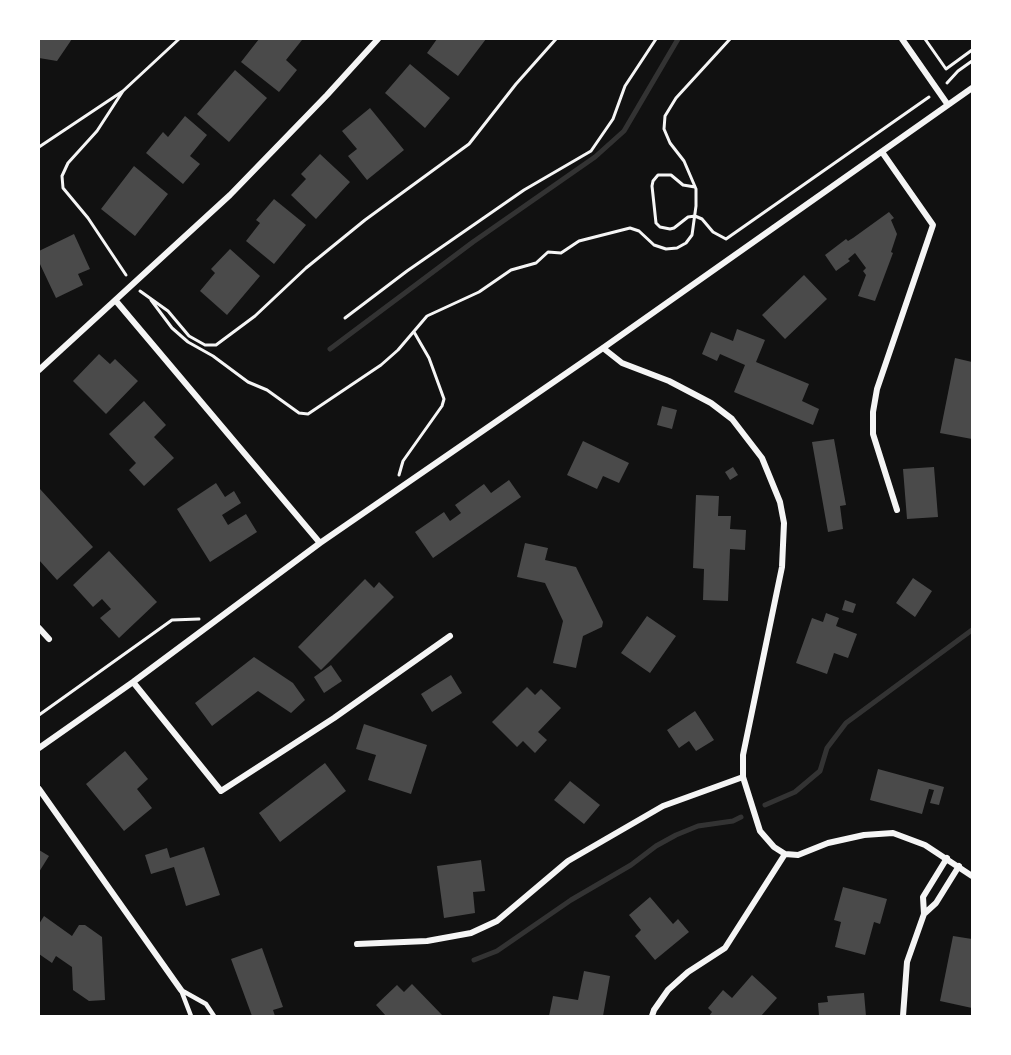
<!DOCTYPE html>
<style>
body{margin:0}
#map{position:relative;width:1011px;height:1055px;overflow:hidden;background:#111;font-family:"Source Sans 3",sans-serif}
canvas{display:block}
.frame{position:absolute;inset:0;border:40px solid #fff;pointer-events:none}
</style>
<div id="map">
<canvas width="1011" height="1055"></canvas>
<div class="frame"></div>
</div>
<script>
const g = document.querySelector('canvas').getContext('2d');
g.lineJoin = 'round';
const toPath = rows => new Path2D(rows.map(r => 'M' + r).join(''));
function strokePath(path, color, width, dash) { g.strokeStyle = color; g.lineWidth = width; g.lineCap = dash ? 'butt' : 'round'; g.setLineDash(dash || []); g.stroke(path); }
function fill(path, color) { g.fillStyle = color; g.fill(path, 'evenodd'); }
strokePath(toPath([
 [330,349,473,242,595,157,624,131,678,39],
 [765,805,795,792,820,771,827,748,846,723,972,630],
 [474,960,497,951,571,900,631,865,656,846,676,835,698,826,733,821,741,817]
]), '#333', 5);
fill(toPath([
 [39,39,72,39,57,61,39,58],
 [259,39,302,40,286,60,297,70,279,92,241,62],
 [437,39,486,39,458,76,427,53],
 [410,64,450,98,425,128,385,93],
 [235,70,267,98,229,142,197,114],
 [370,108,404,150,367,180,348,156,357,149,342,131],
 [185,116,207,135,190,156,200,164,183,184,146,153,163,132,168,137],
 [320,154,350,182,316,219,291,195,306,179,301,174],
 [134,166,168,194,135,236,101,209],
 [274,199,306,225,274,264,246,241,260,223,256,220],
 [889,212,894,218,891,220,897,234,891,252,893,253,875,301,858,296,866,275,863,271,866,268,855,253,848,259,850,261,836,271,825,255,846,239,848,241,853,238],
 [74,234,90,269,78,274,83,285,56,298,39,262,39,251],
 [230,249,260,276,227,315,200,291,215,273,211,269],
 [804,275,827,299,785,339,762,315],
 [737,329,765,340,756,362,809,384,802,401,819,409,813,425,734,392,745,365,720,354,717,361,702,354,711,332,733,341],
 [99,354,110,364,115,359,138,381,106,414,73,381],
 [955,358,972,362,972,439,940,433],
 [144,401,166,425,154,437,174,458,144,486,129,470,136,463,109,434],
 [662,406,677,410,672,429,657,425],
 [834,439,846,505,840,506,843,529,828,532,812,442],
 [583,441,629,463,619,483,603,476,597,489,567,475],
 [733,467,738,475,730,480,725,472],
 [934,467,938,517,907,519,903,469],
 [509,480,521,497,433,558,415,532,444,512,450,521,461,513,455,505,484,484,491,493],
 [216,483,225,497,234,491,241,503,222,515,228,525,246,514,257,532,210,562,177,509],
 [40,489,93,547,57,580,39,560],
 [696,495,719,496,718,516,731,516,730,529,746,530,745,550,730,549,728,601,703,600,704,569,693,568],
 [525,543,548,548,545,560,576,567,603,622,602,627,583,636,576,668,553,663,563,621,545,583,517,577],
 [109,551,157,602,119,638,100,618,111,609,102,599,93,607,73,585],
 [913,578,932,591,915,617,896,603],
 [365,579,374,588,379,582,394,597,321,670,298,647],
 [845,600,856,604,853,613,842,610],
 [826,613,839,618,836,626,857,634,848,658,834,653,827,674,796,663,812,618,823,622],
 [647,616,676,636,650,673,621,653],
 [254,657,293,683,305,700,291,713,258,691,212,726,195,703],
 [331,665,342,681,324,693,314,677],
 [451,675,462,693,432,712,421,694],
 [527,687,535,695,541,689,561,708,538,732,547,740,535,753,523,741,517,747,492,722],
 [695,711,714,740,696,751,689,741,679,748,667,730],
 [364,724,427,745,411,794,368,780,376,755,356,749],
 [125,751,148,779,137,789,152,808,124,831,86,784],
 [325,763,346,791,280,842,259,813],
 [878,769,944,787,939,805,930,803,934,790,929,789,922,814,870,800],
 [570,781,600,805,584,824,554,800],
 [204,847,220,895,186,906,174,867,151,874,145,855,167,848,170,858],
 [39,850,49,856,39,872],
 [481,860,485,891,473,892,475,913,444,918,437,866],
 [843,887,887,899,880,924,874,922,865,955,835,947,841,922,834,920],
 [650,897,673,924,678,919,689,932,655,960,635,936,641,930,629,915],
 [44,916,72,936,79,925,85,925,102,937,105,1000,89,1001,73,990,72,967,56,956,52,963,39,954,39,924],
 [953,936,972,939,972,1008,940,1001],
 [262,948,283,1007,273,1010,275,1016,252,1016,231,959],
 [584,971,610,976,603,1016,549,1016,553,996,578,1000],
 [752,975,777,998,761,1016,709,1016,712,1012,708,1008,723,990,732,998],
 [412,984,443,1016,386,1016,376,1005,397,985,404,992],
 [864,993,866,1016,819,1016,818,1003,828,1002,827,996]
]), '#4a4a4a');
strokePath(toPath([
 [925,39,946,69,972,50],
 [947,83,958,71,972,61],
 [123,91,97,131,68,163,62,176,63,188,88,218,126,275],
 [39,147,123,91,179,39],
 [695,187,683,185,671,175,658,175,653,181,652,186,656,223,660,227,670,229,674,228,688,217,695,216,702,219,713,232,726,239,929,97],
 [140,291,168,311,189,336,205,345,216,345,255,316,306,268,365,220,469,144,516,84,556,39],
 [151,300,172,328,188,342,213,356,248,382,267,390,299,413,308,414,381,365,398,350,427,316,479,292,511,270,536,263,548,252,561,253,579,241,630,228,639,231,654,245,666,249,677,248,686,243,692,235,696,206,696,189,684,161,670,143,664,129,665,116,676,98,730,39],
 [345,318,407,271,524,190,591,151,613,119,625,86,656,39],
 [399,475,403,461,442,406,444,399,429,358,414,332],
 [39,715,172,620,199,619]
]), '#f5f5f5', 3);
strokePath(toPath([
 [181,990,206,1004,214,1016],
 [181,990,191,1016]
]), '#f5f5f5', 4.5);
strokePath(toPath([
 [902,39,948,105],
 [882,152,933,225,877,389,873,412,873,434,897,510],
 [116,301,320,543],
 [603,348,622,363,669,381,711,403,732,419,762,458,780,502,784,523,782,567,743,755,743,777,760,831,774,847,785,854,798,855,828,843,864,835,893,833,925,845,972,876],
 [39,370,230,195,327,95,378,39],
 [39,628,49,639],
 [133,682,221,791,334,718,450,636],
 [39,748,133,682,320,543,603,348,972,88],
 [39,789,181,990],
 [924,914,936,903,959,866],
 [357,944,427,941,471,933,497,921,568,861,663,806,743,777],
 [652,1016,654,1010,668,990,688,972,725,948,785,854],
 [903,1016,907,962,924,914,923,897,947,858]
]), '#f5f5f5', 6);
</script>
